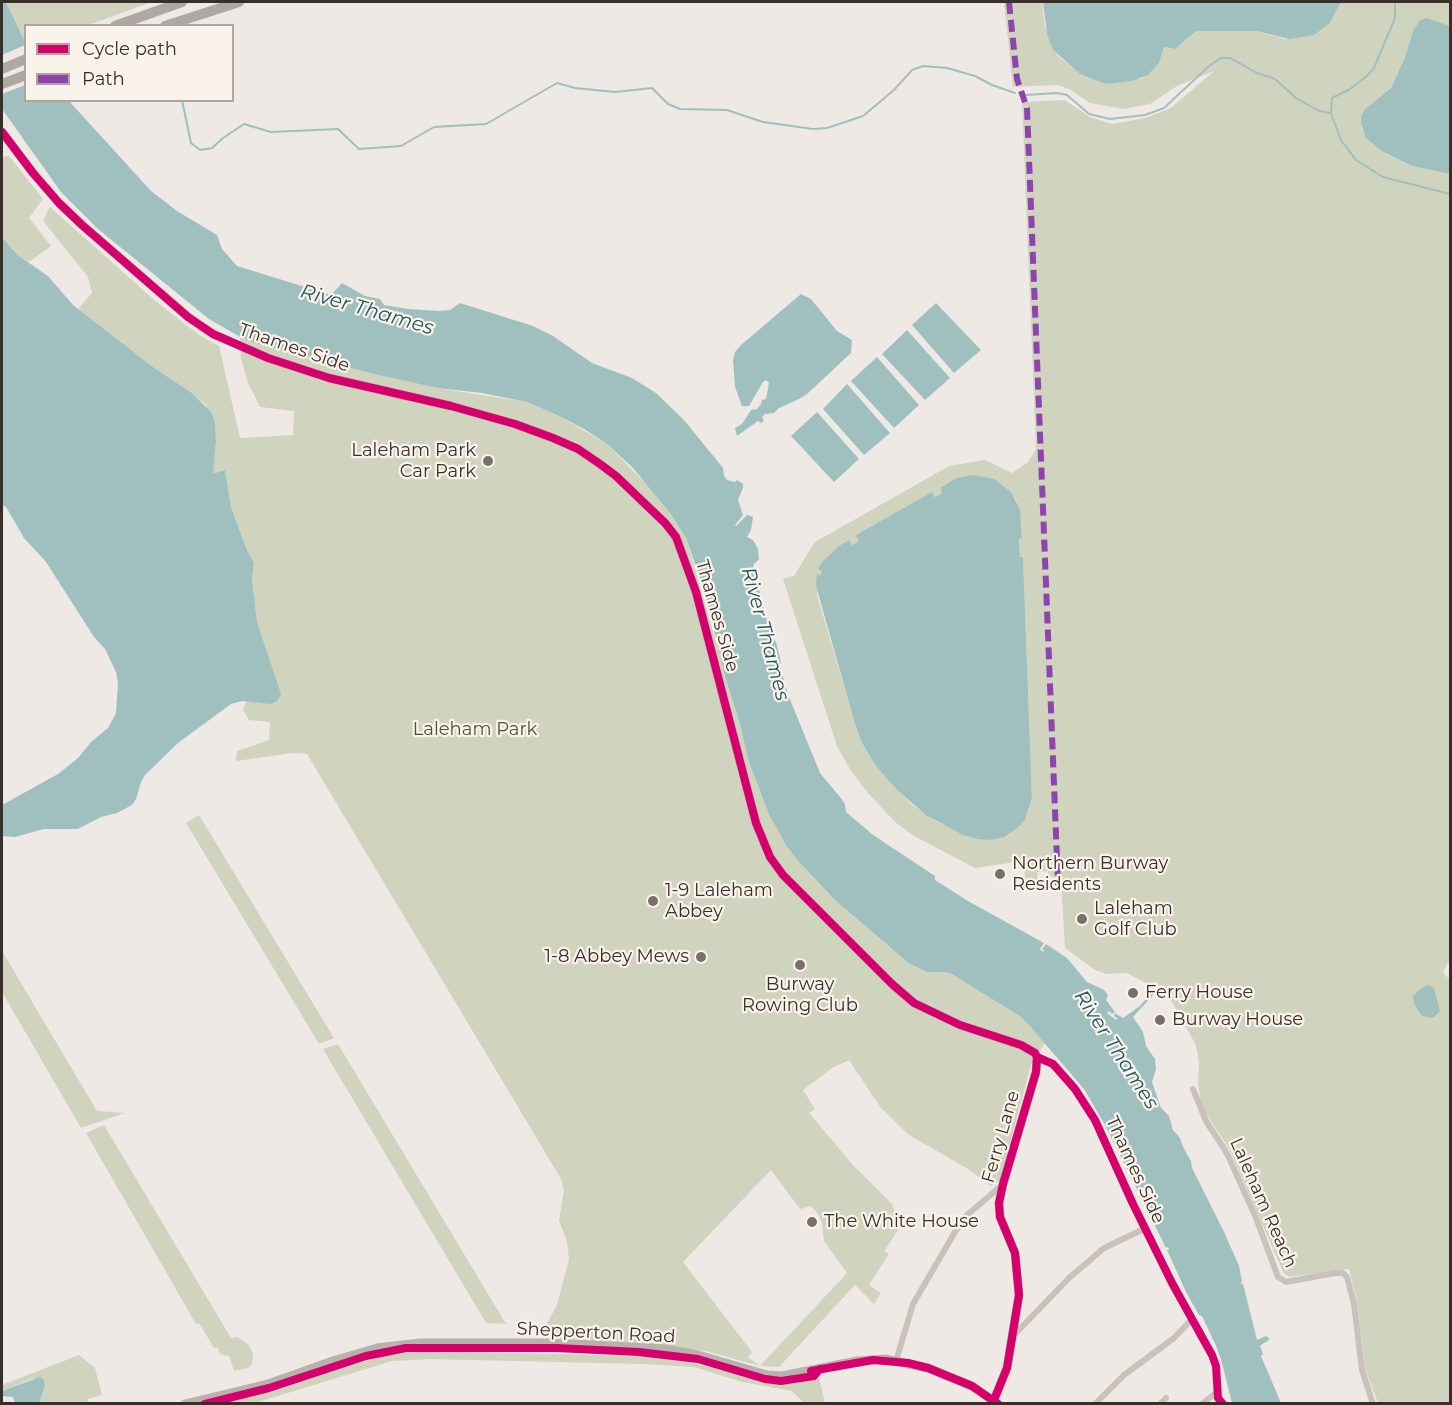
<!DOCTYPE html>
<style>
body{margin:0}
#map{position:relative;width:1452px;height:1405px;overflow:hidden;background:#eee9e4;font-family:Montserrat,sans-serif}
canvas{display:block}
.frame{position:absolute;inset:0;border:3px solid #392f2a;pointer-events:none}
.legend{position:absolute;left:24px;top:24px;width:210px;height:78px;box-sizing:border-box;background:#faf3ec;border:2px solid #ada59e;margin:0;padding:8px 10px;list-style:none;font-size:18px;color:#392f2a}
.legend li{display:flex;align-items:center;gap:12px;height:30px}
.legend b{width:30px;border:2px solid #ada59e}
</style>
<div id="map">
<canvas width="1452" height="1405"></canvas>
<div class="frame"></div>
<ul class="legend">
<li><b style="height:8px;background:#d6006c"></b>Cycle path</li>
<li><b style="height:8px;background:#8e44ad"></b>Path</li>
</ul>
</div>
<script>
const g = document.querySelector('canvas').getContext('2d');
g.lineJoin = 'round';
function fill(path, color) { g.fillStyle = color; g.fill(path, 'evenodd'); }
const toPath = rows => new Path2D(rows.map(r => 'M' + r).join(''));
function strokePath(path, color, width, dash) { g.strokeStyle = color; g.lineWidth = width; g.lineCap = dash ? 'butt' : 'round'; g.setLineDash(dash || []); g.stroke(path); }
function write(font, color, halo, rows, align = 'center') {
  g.font = font + ' Montserrat,sans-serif'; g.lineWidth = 4.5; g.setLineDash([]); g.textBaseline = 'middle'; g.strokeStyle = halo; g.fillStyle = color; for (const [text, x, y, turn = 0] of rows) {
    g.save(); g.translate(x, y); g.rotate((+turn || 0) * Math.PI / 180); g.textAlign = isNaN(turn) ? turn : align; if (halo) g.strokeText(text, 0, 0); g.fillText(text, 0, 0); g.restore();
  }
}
fill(toPath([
 [6,2,152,2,88,25,26,26,25,42],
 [1004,2,1042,2,1045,27,1057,55,1080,74,1141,79,1148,75,1159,63,1164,47,1173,49,1180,45,1196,31,1256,31,1285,39,1330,23,1341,2,1450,2,1450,26,1443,24,1413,31,1405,57,1391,88,1365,109,1361,116,1361,124,1362,130,1382,151,1412,166,1450,174,1450,962,1448,963,1443,972,1450,980,1450,1403,1378,1403,1365,1369,1357,1302,1349,1269,1290,1277,1284,1274,1229,1148,1202,1108,1198,1083,1199,1063,1196,1045,1172,1002,1154,987,1127,973,1107,974,1095,970,1065,948,1061,881,1049,876,1048,871,1037,872,1038,881,1026,883,1023,861,975,868,914,836,895,822,868,793,851,771,837,746,783,579,794,576,815,542,949,466,985,460,1012,473,1028,462,1036,449,1022,102,1065,100,1090,117,1112,124,1145,118,1171,108,1214,71,1177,86,1150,104,1123,109,1090,103,1071,90,1058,85,1013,87],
 [940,488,1012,493,1016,499,1021,519,1022,538,1019,539,1020,557,1023,558,1032,798,1025,820,1016,829,996,839,977,839,938,822,911,804,876,766,862,743,855,724,817,595,817,574,821,575,822,570,849,540,852,545,859,541,857,536,932,492,935,497,942,493],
 [9,156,43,199,29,218,51,246,29,262,19,256,2,238,2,157],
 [50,207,152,298,199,335,219,346,240,438,293,435,294,411,260,407,248,383,241,358,240,337,258,344,374,374,437,388,527,402,559,416,607,444,651,489,670,513,686,538,740,724,787,847,800,863,836,901,903,959,946,972,972,985,1021,1016,1045,1043,1031,1065,1000,1180,991,1186,968,1169,909,1135,881,1108,849,1060,832,1068,803,1090,815,1109,809,1113,852,1164,892,1204,897,1218,903,1223,884,1251,889,1254,869,1285,881,1293,874,1304,855,1285,779,1367,760,1366,706,1351,552,1337,543,1331,557,1305,569,1259,567,1241,559,1221,564,1190,561,1179,307,754,293,753,236,761,237,751,269,740,270,722,249,720,243,710,248,697,272,669,257,622,252,578,254,563,247,550,231,507,225,471,212,475,216,443,215,423,206,405,192,393,153,367,78,309,92,293,88,277,43,221],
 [771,1170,800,1209,811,1206,818,1214,822,1223,824,1241,847,1273,760,1366,748,1357,752,1352,683,1262],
 [199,815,334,1038,319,1044,186,823],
 [2,951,97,1111,125,1113,81,1128,2,992],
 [338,1044,506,1324,486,1323,323,1049],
 [104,1125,231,1338,237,1337,249,1345,253,1355,252,1364,248,1368,234,1371,229,1356,220,1354,218,1348,214,1348,199,1323,196,1324,86,1133],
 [423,1351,643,1356,695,1363,765,1381,789,1384,819,1378,825,1403,804,1403,792,1391,742,1382,694,1367,642,1364,430,1359,392,1361,255,1403,221,1403,280,1389,344,1367,391,1354],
 [79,1355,95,1368,102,1395,88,1399,89,1403,39,1403,40,1401,34,1378,2,1391,2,1385]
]), '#d0d4be');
fill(toPath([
 [2,2,6,2,25,42,26,100,69,101,151,191,177,211,217,235,222,249,237,266,331,295,342,283,365,296,380,299,384,305,408,309,439,311,450,310,460,303,533,326,553,336,592,363,632,378,656,393,684,420,723,468,724,476,727,480,735,482,737,480,743,484,743,488,738,500,743,515,735,525,736,526,747,515,753,517,751,530,747,537,753,540,758,549,759,559,753,565,755,574,771,636,776,642,781,662,780,667,789,697,820,773,840,797,845,804,846,812,873,835,935,876,935,880,968,901,1044,943,1040,949,1043,952,1044,950,1042,949,1046,944,1067,958,1087,982,1104,990,1108,995,1106,1000,1115,1012,1112,1014,1109,1011,1107,1013,1116,1020,1118,1019,1114,1016,1115,1013,1123,1018,1140,1006,1150,994,1152,986,1154,987,1154,994,1133,1017,1143,1032,1146,1046,1155,1059,1156,1069,1152,1082,1161,1108,1169,1116,1173,1130,1180,1138,1183,1147,1191,1161,1192,1168,1225,1234,1239,1266,1242,1282,1240,1283,1243,1284,1257,1340,1266,1336,1270,1339,1260,1346,1263,1354,1261,1356,1281,1403,1232,1403,1221,1359,1216,1346,1202,1316,1199,1315,1186,1292,1167,1250,1169,1250,1168,1247,1166,1248,1105,1125,1084,1089,1028,1024,1020,1016,955,976,946,972,927,972,907,962,836,901,800,863,787,847,769,814,749,762,740,724,725,676,705,593,686,538,670,513,632,467,607,444,584,429,559,416,527,402,482,393,437,388,374,374,258,344,240,337,209,319,98,229,61,192,2,109],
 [1043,2,1341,2,1330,23,1314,35,1289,39,1256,31,1196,31,1175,49,1164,47,1159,63,1148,75,1132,81,1106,84,1080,74,1053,50,1047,34],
 [1427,18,1450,26,1450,174,1412,166,1382,151,1366,138,1361,124,1361,116,1365,109,1391,88,1405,57,1413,31,1420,20],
 [2,238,19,256,48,276,73,305,153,367,192,393,211,412,215,423,216,442,213,474,225,470,231,507,247,550,254,563,252,578,257,622,281,694,277,701,271,704,242,701,231,704,178,743,145,775,141,782,136,799,132,805,117,813,101,817,78,829,44,829,15,837,2,836,2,805,58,774,78,758,91,742,108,728,116,713,118,683,116,672,105,649,94,637,46,562,24,538,6,507,2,505],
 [801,294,811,299,837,331,852,340,851,353,807,394,799,399,779,408,774,413,765,414,762,417,764,421,761,423,758,421,737,436,735,428,742,424,751,410,757,409,761,404,762,400,766,399,769,383,766,380,763,382,749,406,742,406,735,387,733,360,735,352,741,345],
 [936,303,981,350,954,373,912,325],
 [907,330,950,378,925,400,882,354],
 [877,357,919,405,894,428,851,381],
 [847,384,890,433,864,455,823,409],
 [817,412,859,459,834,482,791,436],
 [973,475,994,479,1012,493,1020,510,1022,538,1019,539,1020,557,1023,557,1032,798,1025,820,1016,829,1004,837,990,840,977,839,963,835,926,815,898,791,876,766,862,743,855,724,816,586,817,574,820,575,822,571,818,569,821,563,839,546,849,540,852,545,859,541,856,535,932,492,935,497,942,493,940,488,957,478],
 [1429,985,1434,988,1440,1011,1433,1018,1422,1016,1414,1004,1413,996,1421,988],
 [40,1377,44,1380,45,1386,39,1403,15,1403,13,1397,2,1396,2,1391]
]), '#a0c0c0');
fill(toPath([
 [25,45,25,85,2,94,2,55]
]), '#eee9e4');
strokePath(toPath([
 [1395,2,1395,18,1374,68,1367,76,1350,89,1332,98,1331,113,1341,140,1356,160,1383,177,1450,194],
 [1026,95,1057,93,1067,95,1089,114,1110,119,1145,115,1164,108,1209,66,1221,58,1230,58,1257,73,1275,79,1296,98,1319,111,1331,113],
 [182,100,191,143,200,150,212,148,223,138,244,124,271,132,338,129,359,149,401,146,434,127,486,124,557,83,575,88,615,92,652,88,668,104,680,109,727,110,763,122,813,129,827,128,863,116,894,90,912,70,923,66,947,68,975,76,992,85,1015,93]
]), '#a0c0c0', 2);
strokePath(toPath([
 [1037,1057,1053,1064,1075,1089,1095,1120,1133,1204,1192,1319,1174,1338,1124,1375,1095,1404],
 [1193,1089,1206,1121,1225,1150,1231,1162,1256,1218,1278,1277,1286,1282,1335,1273,1343,1273,1347,1277,1354,1304,1362,1370,1373,1404],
 [1014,1335,1069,1278,1104,1248,1146,1228],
 [896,1361,913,1304,955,1232,966,1216,1002,1185],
 [1160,1404,1166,1398],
 [1202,1404,1217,1392]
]), '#c8c1bc', 6);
strokePath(toPath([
 [2,132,33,173,59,203,82,225,188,317,213,334,268,358,329,378,451,406,515,424,553,438,578,449,600,464,616,476,665,523,676,537,696,592,756,823,770,857,783,875,892,984,914,1003,960,1025,1021,1045,1035,1053,1037,1057,1036,1072,1003,1184,999,1203,1000,1217,1015,1253,1019,1295,1007,1368,994,1400],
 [185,1404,268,1384,333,1361,377,1348,420,1343,556,1343,665,1349,698,1355,767,1375,782,1376,857,1361,885,1359,928,1368,972,1386,998,1404]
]), '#b8b1ad', 9);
strokePath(toPath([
 [115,26,182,2],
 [165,26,239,2],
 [2,69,26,59],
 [2,84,26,75]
]), '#ada8a3', 10);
strokePath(toPath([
 [1009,2,1017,79,1027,108,1058,885]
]), '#8e44ad', 6, [12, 6]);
strokePath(toPath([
 [2,132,33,173,59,203,82,225,188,317,213,334,268,358,329,378,451,406,515,424,553,438,578,449,600,464,616,476,665,523,676,537,696,592,756,823,770,857,783,875,892,984,914,1003,960,1025,1021,1045,1035,1053,1037,1057,1053,1064,1075,1089,1095,1120,1133,1204,1172,1283,1212,1355,1216,1366,1218,1398,1223,1404],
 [811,1371,873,1360,908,1363,928,1368,972,1386,998,1404],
 [994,1400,1007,1368,1019,1295,1015,1253,1000,1217,999,1203,1003,1184,1036,1072,1037,1057],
 [205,1404,269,1388,366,1356,406,1348,556,1348,639,1352,698,1359,765,1379,781,1381,814,1376,820,1369]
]), '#d6006c', 8);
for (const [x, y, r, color] of [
 [488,461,6,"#78706b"],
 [1000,874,6,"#78706b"],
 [653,901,6,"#78706b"],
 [1082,919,6,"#78706b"],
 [701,957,6,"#78706b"],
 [800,965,6,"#78706b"],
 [1133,993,6,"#78706b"],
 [1160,1020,6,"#78706b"],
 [812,1222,6,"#78706b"]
]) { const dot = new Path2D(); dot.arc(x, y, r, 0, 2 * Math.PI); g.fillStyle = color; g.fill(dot); strokePath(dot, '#faf3ec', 2); }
write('18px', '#392f2a', '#faf3ec', [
 ["Thames Side",294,348,19],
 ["Thames Side",717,616,74],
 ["Ferry Lane",1001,1137,-74],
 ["Thames Side",1135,1170,65],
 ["Laleham Reach",1263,1203,66],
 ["Shepperton Road",596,1333,3]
]);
write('18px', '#392f2a', '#faf3ec', [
 ["Laleham Park",476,451,"right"],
 ["Car Park",476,472,"right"],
 ["Northern Burway",1012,864],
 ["Residents",1012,885],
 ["1-9 Laleham",665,891],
 ["Abbey",665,912],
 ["Laleham",1094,909],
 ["Golf Club",1094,930],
 ["1-8 Abbey Mews",689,957,"right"],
 ["Burway",800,985,"center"],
 ["Rowing Club",800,1006,"center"],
 ["Ferry House",1145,993],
 ["Burway House",1172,1020],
 ["The White House",824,1222]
], 'left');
write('18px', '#48572e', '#faf3ec', [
 ["Laleham Park",475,730]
]);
write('italic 20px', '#1f575a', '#faf3ec', [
 ["River Thames",367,310,16],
 ["River Thames",765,634,75],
 ["River Thames",1116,1050,57]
]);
</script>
